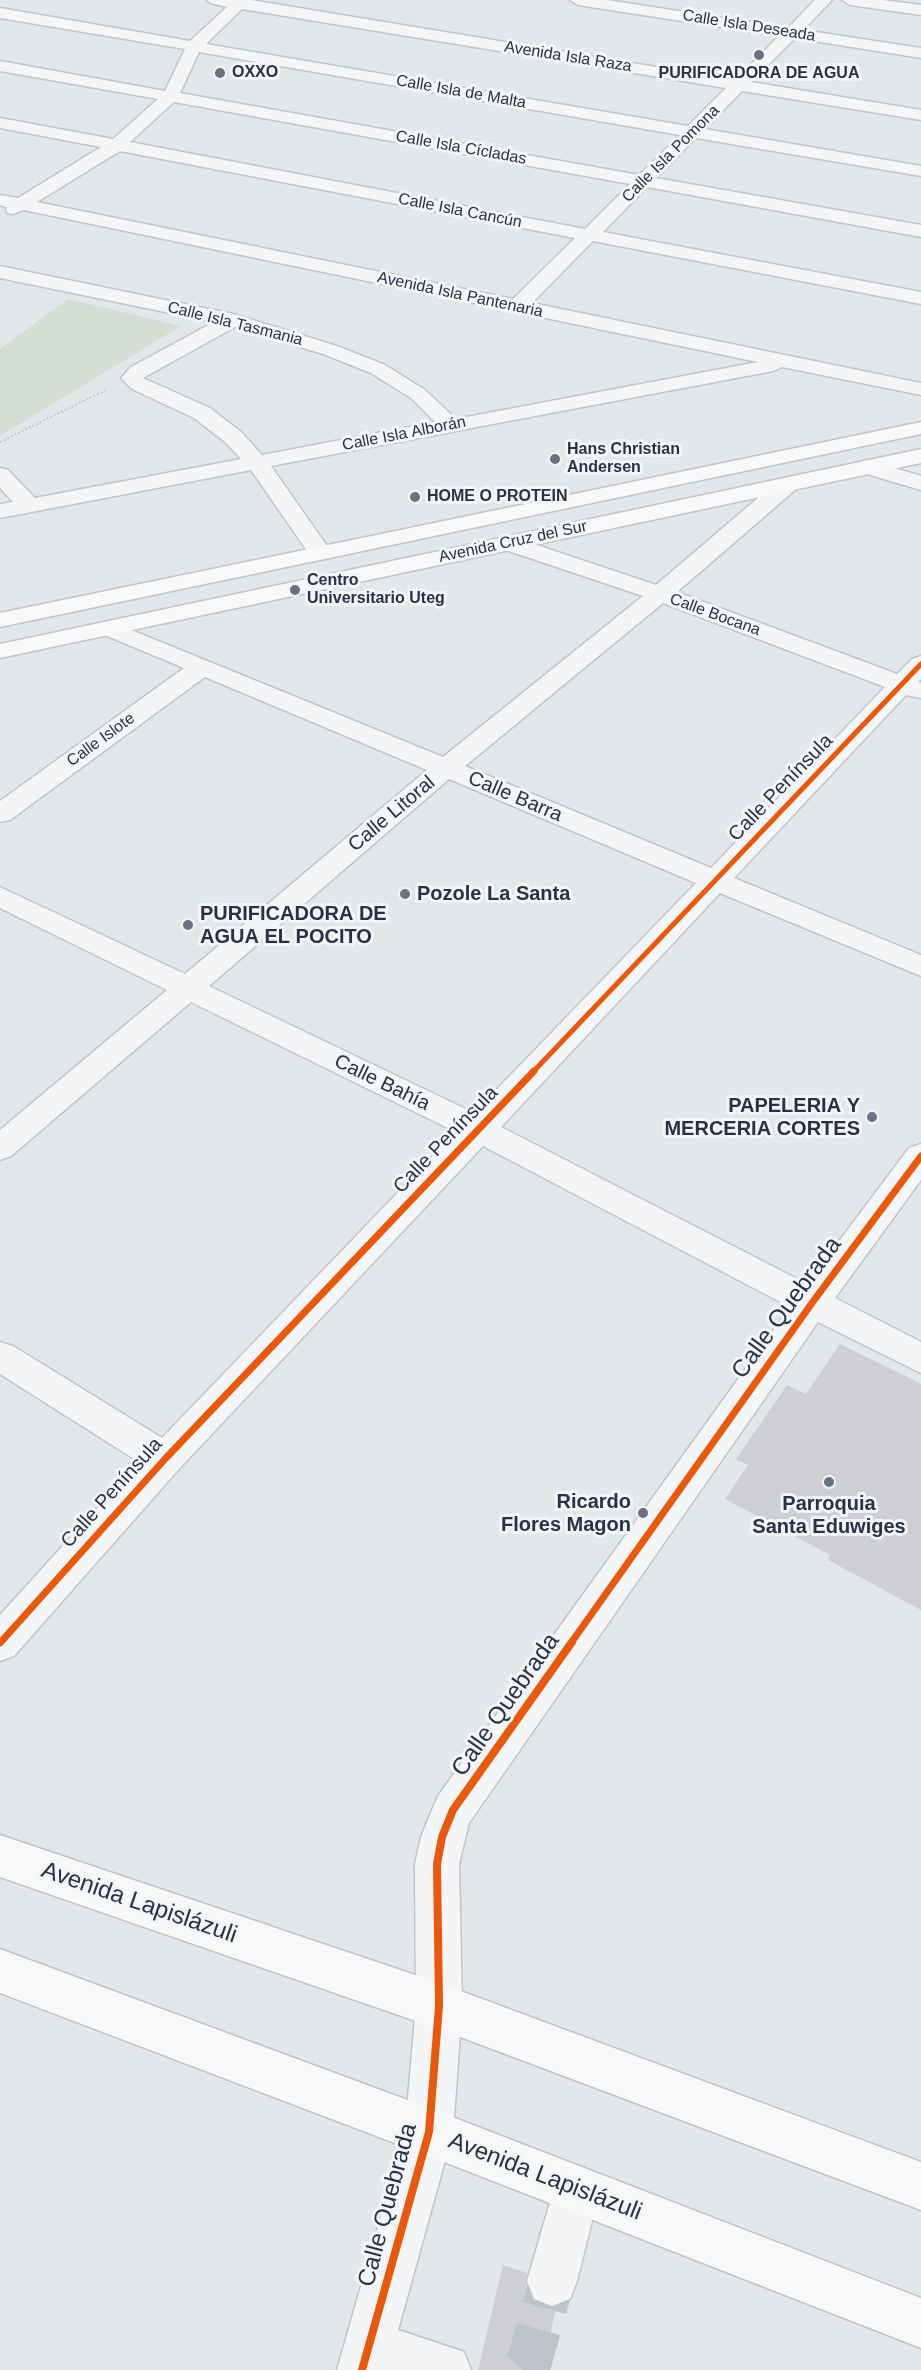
<!DOCTYPE html>
<meta charset="utf-8">
<style>
body{margin:0}
canvas{display:block;background:#e4e7ea}
</style>
<canvas width="921" height="2370"></canvas>
<script>
const g = document.querySelector('canvas').getContext('2d');
g.lineJoin = 'round';
function fill(path, color) { g.fillStyle = color; g.fill(path, 'evenodd'); }
const toPath = rows => new Path2D(rows.map(r => 'M' + r).join(''));
function strokePath(path, color, width, dash) { g.strokeStyle = color; g.lineWidth = width; g.lineCap = dash ? 'butt' : 'round'; g.setLineDash(dash || []); g.stroke(path); }
function write(font, color, halo, rows, align = 'center') {
  g.font = font + ' Helvetica,sans-serif'; g.lineWidth = 6; g.setLineDash([]); g.textBaseline = 'middle'; g.strokeStyle = halo; g.fillStyle = color; for (const [text, x, y, turn = 0] of rows) {
    g.save(); g.translate(x, y); g.rotate((+turn || 0) * Math.PI / 180); g.textAlign = isNaN(turn) ? turn : align; if (halo) g.strokeText(text, 0, 0); g.fillText(text, 0, 0); g.restore();
  }
}
fill(toPath([
 [68,299,181,326,0,436,0,349]
]), '#d4ded4');
fill(toPath([
 [840,1344,921,1384,921,1610,828,1560,830,1555,725,1499,748,1465,736,1459,787,1385,806,1394],
 [503,2265,527,2273,525,2282,533,2301,551,2308,556,2307,543,2370,478,2370]
]), '#cdcfd2');
strokePath(toPath([
 [522,2370,529,2363,552,2281]
]), '#bec3c9', 45, [45, 22]);
const minor = toPath([
 [207,0,251,0,735,80,779,36,578,5,570,0,607,0,788,28,815,0,832,0,803,30,921,48,921,58,795,38,751,82,921,110,921,120,742,91,705,129,921,166,921,176,696,138,656,178,921,225,921,237,647,187,603,232,921,292,921,304,593,241,532,303,921,383,921,395,782,367,773,371,271,466,332,553,328,558,320,560,312,558,251,470,0,518,0,504,13,502,0,488,0,468,8,470,35,498,241,459,225,442,194,418,132,389,121,378,131,367,214,322,0,278,0,266,233,314,337,346,385,365,425,390,456,419,758,362,24,210,13,214,7,213,6,207,0,205,0,195,18,198,101,147,0,128,0,118,113,139,158,99,0,71,0,61,165,91,185,49,0,18,0,8,190,41,227,7,210,3,207,0],
 [242,9,726,88,688,126,206,44,242,9],
 [199,52,680,135,639,175,180,93,199,52],
 [174,102,630,184,585,229,130,142,174,102],
 [120,151,575,238,513,299,37,202,120,151],
 [235,327,323,354,371,373,411,398,435,422,262,455,241,432,210,408,143,378,235,327],
 [842,0,882,0,921,5,921,15,850,5,842,0],
 [868,460,921,476,921,490,860,472,857,467,860,462,868,460],
 [787,478,795,480,798,485,795,490,677,592,897,674,912,659,921,656,921,679,918,682,921,683,921,698,906,695,734,878,921,955,921,976,720,893,501,1127,807,1284,909,1148,921,1144,921,1180,835,1298,921,1342,921,1373,818,1322,469,1823,459,1864,462,2006,453,2132,398,2330,464,2352,471,2370,337,2370,405,2132,416,2006,415,1864,421,1837,432,1810,438,1796,790,1307,483,1146,178,1470,14,1656,0,1661,0,1615,139,1462,0,1374,0,1342,13,1346,162,1438,456,1132,191,1002,11,1156,0,1160,0,1130,167,990,0,908,0,887,185,974,427,770,205,677,10,820,0,822,0,801,184,668,100,633,97,628,100,623,109,621,443,757,643,596,500,548,496,543,500,538,516,538,656,585,779,480,787,478],
 [663,603,885,687,711,868,465,766,663,603],
 [449,779,696,883,474,1113,209,986,449,779],
 [576,2165,593,2172,600,2189,577,2281,570,2299,552,2306,534,2299,527,2281,559,2172,576,2165]
]);
const major = toPath([
 [921,422,921,434,0,627,0,613,921,422],
 [921,449,921,463,0,658,0,644,921,449],
 [0,1835,439,1983,921,2162,921,2210,439,2029,0,1877,0,1835],
 [0,1949,429,2108,921,2298,921,2348,429,2156,0,1993,0,1949]
]);
strokePath(minor, '#c2c5c8', 3);
strokePath(major, '#c0c3c8', 3);
strokePath(toPath([
 [0,442,108,389]
]), '#c5c8cd', 2, [2, 2]);
fill(minor, '#f4f5f7');
fill(major, '#f8f8f8');
strokePath(toPath([
 [532,1073,921,664]
]), '#e8590c', 5);
strokePath(toPath([
 [0,1643,165,1459,534,1071],
 [571,1643,812,1303,921,1156]
]), '#e8590c', 7);
strokePath(toPath([
 [362,2370,429,2132,439,2006,437,1864,442,1837,453,1810,572,1642]
]), '#e8590c', 8);
for (const [x, y, r, color] of [
 [759,55,6,"#6a717f"],
 [220,73,6,"#6a717f"],
 [555,459,6,"#6a717f"],
 [415,497,6,"#6a717f"],
 [295,590,6,"#6a717f"],
 [405,894,6,"#6a717f"],
 [188,925,6,"#6a717f"],
 [872,1117,6,"#6a717f"],
 [829,1482,6,"#6a717f"],
 [643,1513,6,"#6a717f"]
]) { const dot = new Path2D(); dot.arc(x, y, r, 0, 2 * Math.PI); g.fillStyle = color; g.fill(dot); strokePath(dot, '#f2f5f9', 2); }
write('16px', '#283246', '#f2f5f9', [
 ["Calle Isla Deseada",749,26,9],
 ["Avenida Isla Raza",568,57,9],
 ["Calle Isla de Malta",461,92,10],
 ["Calle Isla Cícladas",461,148,10],
 ["Calle Isla Pomona",671,154,-45],
 ["Calle Isla Cancún",460,211,11],
 ["Avenida Isla Pantenaria",460,295,12],
 ["Calle Isla Tasmania",235,324,14],
 ["Calle Isla Alborán",404,434,-11],
 ["Avenida Cruz del Sur",513,542,-12],
 ["Calle Bocana",715,615,20],
 ["Calle Islote",101,740,-36]
]);
write('bold 16px', '#283246', '#f2f5f9', [
 ["OXXO",232,73],
 ["PURIFICADORA DE AGUA",759,74,"center"],
 ["Hans Christian",567,450],
 ["Andersen",567,468],
 ["HOME O PROTEIN",427,497],
 ["Centro",307,581],
 ["Universitario Uteg",307,599]
], 'left');
write('20px', '#283246', '#f2f5f9', [
 ["Calle Península",781,788,-46],
 ["Calle Barra",515,797,23],
 ["Calle Litoral",392,814,-40],
 ["Calle Bahía",382,1083,26],
 ["Calle Península",446,1140,-46],
 ["Calle Península",112,1493,-48]
]);
write('bold 20px', '#283246', '#f2f5f9', [
 ["Pozole La Santa",417,894],
 ["PURIFICADORA DE",200,914],
 ["AGUA EL POCITO",200,937],
 ["PAPELERIA Y",860,1106,"right"],
 ["MERCERIA CORTES",860,1129,"right"],
 ["Ricardo",631,1502,"right"],
 ["Flores Magon",631,1525,"right"],
 ["Parroquia",829,1504,"center"],
 ["Santa Eduwiges",829,1527,"center"]
], 'left');
write('24px', '#283246', '#f2f5f9', [
 ["Calle Quebrada",787,1308,-54],
 ["Calle Quebrada",506,1705,-55],
 ["Avenida Lapislázuli",139,1903,19],
 ["Avenida Lapislázuli",545,2177,21],
 ["Calle Quebrada",388,2205,-75]
]);
</script>
